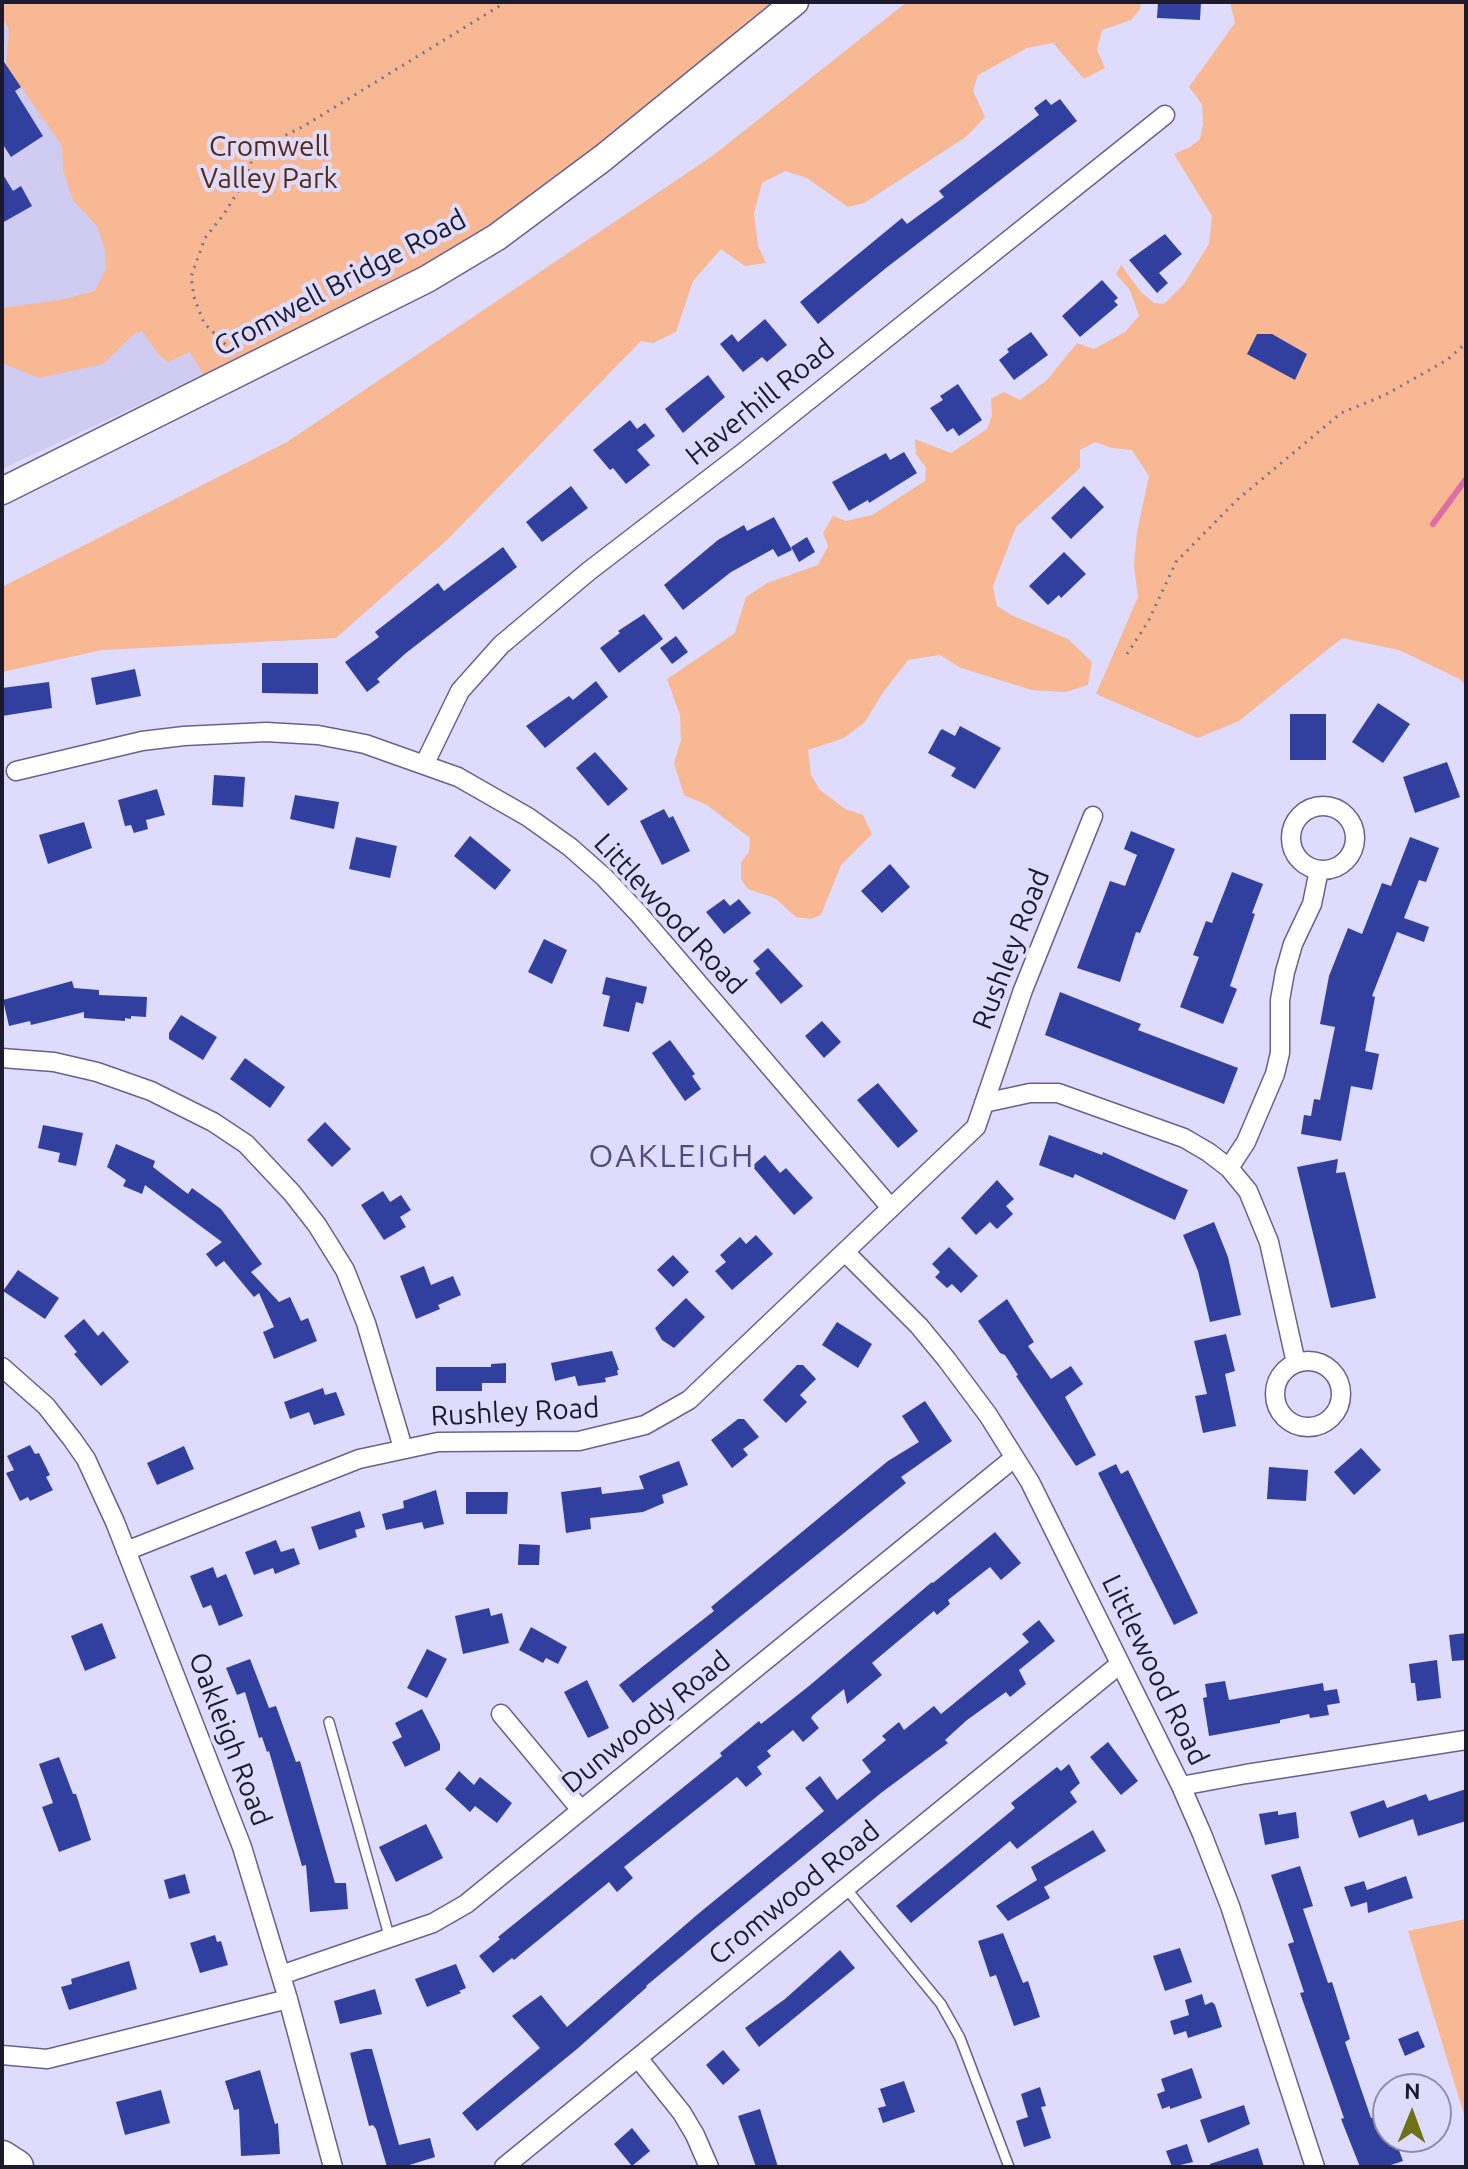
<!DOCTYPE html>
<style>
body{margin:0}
#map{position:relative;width:1468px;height:2169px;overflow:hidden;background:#dfdbfd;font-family:Ubuntu,sans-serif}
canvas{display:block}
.frame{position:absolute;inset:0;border:4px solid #1d1a2e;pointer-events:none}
.north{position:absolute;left:1372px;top:2073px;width:80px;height:80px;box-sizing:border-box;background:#dfdbfd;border:2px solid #918eaa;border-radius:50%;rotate:1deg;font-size:22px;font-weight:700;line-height:32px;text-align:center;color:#1d1a2e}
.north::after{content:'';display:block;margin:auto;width:28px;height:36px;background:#6f7116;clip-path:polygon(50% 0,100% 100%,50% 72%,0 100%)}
</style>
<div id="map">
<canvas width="1468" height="2169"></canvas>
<div class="frame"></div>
<div class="north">N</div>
</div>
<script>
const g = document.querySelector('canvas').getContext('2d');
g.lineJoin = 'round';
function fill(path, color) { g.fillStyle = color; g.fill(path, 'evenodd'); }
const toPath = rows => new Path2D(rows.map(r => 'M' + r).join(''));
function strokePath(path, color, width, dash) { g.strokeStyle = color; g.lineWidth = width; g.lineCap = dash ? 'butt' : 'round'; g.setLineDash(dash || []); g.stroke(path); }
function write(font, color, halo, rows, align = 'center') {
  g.font = font + ' Ubuntu,sans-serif'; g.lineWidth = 8; g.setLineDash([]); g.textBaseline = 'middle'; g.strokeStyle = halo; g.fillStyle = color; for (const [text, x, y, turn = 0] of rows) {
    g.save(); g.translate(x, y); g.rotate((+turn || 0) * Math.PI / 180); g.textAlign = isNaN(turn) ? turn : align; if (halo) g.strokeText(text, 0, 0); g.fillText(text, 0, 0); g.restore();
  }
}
fill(toPath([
 [2,18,203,375,2,469]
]), '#d0cbf1');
fill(toPath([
 [2,2,775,2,544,190,451,252,203,375,190,352,168,362,159,355,142,331,132,336,103,364,39,378,2,363,2,308,60,300,95,291,106,269,105,250,97,226,73,200,63,170,62,146,6,65,9,30,2,18],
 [907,2,1141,2,1140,9,1131,20,1102,30,1097,50,1105,68,1084,79,1053,43,1027,48,978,75,973,91,985,117,966,137,864,203,848,207,807,178,785,171,762,183,754,213,758,246,766,263,745,266,721,249,693,281,676,332,653,343,641,341,447,540,336,638,102,650,2,672,2,587,287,442,711,157],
 [1230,2,1466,2,1466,686,1460,679,1399,650,1342,638,1239,721,1198,738,1096,694,1138,597,1134,566,1137,532,1149,476,1132,450,1112,448,1095,442,1080,450,1080,468,1016,527,993,586,997,606,1011,615,1068,639,1092,662,1088,685,1065,692,1032,690,961,668,940,655,908,660,882,694,865,722,844,738,808,750,811,775,820,790,845,809,863,815,872,834,841,865,821,915,811,919,796,917,775,898,748,889,741,879,741,863,749,852,750,838,707,805,684,795,674,763,681,740,680,715,667,679,735,633,746,597,767,583,818,565,828,546,823,533,833,516,846,521,872,515,925,481,926,468,916,454,915,439,951,453,987,429,992,416,991,399,1004,392,1020,400,1047,380,1077,343,1094,349,1125,332,1139,316,1130,290,1116,274,1121,265,1141,292,1154,303,1164,304,1184,284,1209,244,1212,216,1174,154,1190,147,1200,139,1203,124,1202,104,1189,87,1235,23],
 [1466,1919,1466,2121,1408,1931]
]), '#f7b893');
strokePath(toPath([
 [1433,524,1466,479]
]), '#de6da5', 6);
fill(toPath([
 [1158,2,1201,2,1200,20,1157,18],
 [2,59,21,87,15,91,43,136,11,157,2,143],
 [1046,99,1051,105,1060,99,1077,121,886,268,818,324,800,302,902,218,907,224,944,197,939,191,1039,115,1034,108],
 [2,173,13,191,21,186,32,206,2,223],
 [1165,234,1182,254,1159,273,1168,283,1157,293,1129,260],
 [1102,280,1118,298,1114,301,1118,305,1080,337,1062,316],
 [765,319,787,345,767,362,762,357,743,372,720,344,732,334,738,342],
 [1031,332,1048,355,1014,380,999,360,1009,352,1007,349],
 [1257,334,1272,334,1307,354,1295,380,1247,354],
 [708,375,725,397,683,433,665,409],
 [958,384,982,420,959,436,953,428,947,432,930,408,943,400,940,396],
 [630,420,637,429,645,423,655,436,637,450,650,465,626,484,613,468,610,470,593,450],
 [904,452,917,473,869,503,868,500,849,511,832,482,886,453,890,460],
 [571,486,588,508,542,542,526,522],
 [1084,486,1104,507,1071,539,1051,518],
 [774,517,792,550,778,557,773,549,731,572,683,610,664,585,718,540,744,525,747,531],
 [807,537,815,552,799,562,791,547],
 [503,547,517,567,406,653,377,679,380,682,367,692,345,662,379,637,375,632,438,583,444,591],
 [1064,552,1086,574,1061,598,1059,595,1048,605,1029,586],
 [644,614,663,639,619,673,600,648,620,633,618,631],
 [676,636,688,652,672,664,660,648],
 [262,663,318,663,318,694,262,693],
 [135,669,141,696,96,705,91,678],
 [596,681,608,697,545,748,526,726,569,696,573,700],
 [49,682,52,708,2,716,2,688],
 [1378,703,1410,724,1383,763,1352,742],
 [1290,714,1326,714,1326,760,1290,760],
 [960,726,1001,748,975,789,951,776,956,768,928,753,940,731,942,729,955,736],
 [595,752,628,789,608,806,576,768],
 [1447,762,1460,797,1415,813,1403,777],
 [214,775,245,777,243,807,212,805],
 [157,789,165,815,146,820,148,829,134,833,131,825,125,826,118,800],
 [295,795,339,802,334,829,290,819],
 [664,809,669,818,673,816,690,851,662,865,640,821],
 [84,822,92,848,48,864,39,835],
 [1131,831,1175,849,1140,933,1136,932,1120,982,1077,968,1110,881,1125,886,1137,855,1124,849],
 [470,836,511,870,495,890,454,856],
 [356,837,397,846,390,878,349,869],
 [1410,837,1439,848,1426,882,1419,880,1404,918,1429,927,1424,942,1397,932,1372,996,1375,997,1365,1051,1379,1054,1372,1090,1351,1086,1341,1141,1301,1134,1304,1115,1311,1116,1314,1099,1320,1100,1335,1027,1320,1024,1329,976,1348,928,1362,934,1382,883,1391,886],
 [890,864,910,887,882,913,861,891],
 [1232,872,1263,884,1252,913,1255,914,1230,986,1237,989,1223,1024,1180,1007,1199,957,1193,955,1206,921,1212,923],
 [724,899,730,906,739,899,751,913,724,934,706,912],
 [544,939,567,950,552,984,528,972],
 [768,948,803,986,781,1004,755,973,760,969,753,961],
 [606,977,647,987,643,1004,636,1002,629,1032,603,1026,610,996,602,994],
 [72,981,74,988,99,990,99,995,147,997,146,1017,131,1016,131,1019,125,1018,125,1021,84,1018,84,1012,31,1025,30,1021,9,1026,3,1000],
 [1060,992,1141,1024,1138,1030,1238,1068,1224,1104,1045,1035],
 [181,1015,217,1037,203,1060,169,1039,169,1033],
 [822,1021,841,1042,824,1058,805,1036],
 [670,1040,695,1074,692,1076,701,1089,685,1101,652,1053],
 [245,1058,285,1087,270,1108,230,1079],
 [878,1083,918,1131,898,1148,857,1100],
 [325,1122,351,1149,332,1167,307,1140],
 [43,1125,83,1133,76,1166,58,1162,60,1153,38,1148],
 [1049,1135,1102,1155,1103,1152,1188,1190,1175,1220,1075,1174,1073,1178,1039,1165],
 [116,1144,155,1161,153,1167,188,1194,192,1188,221,1209,262,1264,251,1272,279,1302,290,1297,301,1321,308,1318,317,1341,274,1359,263,1332,274,1327,259,1293,254,1297,224,1261,216,1267,206,1254,222,1242,145,1185,142,1194,123,1186,126,1180,107,1167],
 [765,1155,780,1173,786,1168,813,1198,794,1215,752,1166],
 [1338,1159,1336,1173,1345,1172,1376,1298,1331,1308,1297,1167],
 [997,1180,1014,1199,1006,1206,1013,1214,997,1229,990,1222,976,1235,961,1218],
 [383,1191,390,1202,401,1195,411,1210,400,1217,406,1227,384,1240,361,1205],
 [1214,1222,1228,1257,1241,1315,1210,1322,1198,1271,1183,1235],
 [756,1235,773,1254,732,1290,715,1271,726,1262,720,1255,740,1237,746,1244],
 [949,1247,978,1276,961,1293,952,1284,947,1288,935,1277,940,1272,932,1264],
 [673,1255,689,1272,673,1287,657,1270],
 [424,1266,431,1285,453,1276,461,1295,438,1305,440,1309,416,1319,400,1276],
 [18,1270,59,1298,45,1319,3,1291],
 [686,1298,705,1317,674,1348,662,1340,655,1328],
 [1007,1299,1034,1342,1028,1346,1051,1379,1071,1366,1083,1384,1065,1397,1096,1455,1076,1466,1016,1376,1018,1375,1005,1355,1000,1353,978,1321],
 [84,1319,98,1336,103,1331,129,1362,101,1386,74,1354,77,1352,64,1336],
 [837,1322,872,1344,858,1368,822,1345],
 [1226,1334,1235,1371,1225,1374,1236,1426,1203,1433,1195,1396,1207,1394,1194,1341],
 [612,1351,619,1370,617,1370,618,1375,605,1378,606,1382,578,1386,575,1376,555,1381,551,1363],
 [506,1363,506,1383,482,1383,482,1391,436,1391,436,1367,491,1367,491,1364],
 [797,1365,803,1365,816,1379,800,1395,807,1402,786,1423,763,1400],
 [323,1388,325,1395,336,1392,345,1415,314,1425,309,1412,290,1419,284,1402],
 [925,1401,952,1441,901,1477,906,1483,633,1703,619,1685,714,1611,711,1607,888,1461,919,1442,902,1416],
 [738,1419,744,1419,759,1437,743,1449,748,1455,732,1468,711,1440],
 [30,1445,35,1454,39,1453,50,1475,46,1477,53,1490,30,1501,28,1497,20,1501,6,1473,14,1470,7,1456],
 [184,1446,194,1469,157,1485,147,1463],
 [1361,1448,1381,1470,1354,1495,1334,1472],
 [679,1461,688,1485,662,1495,664,1503,643,1512,590,1518,591,1529,566,1533,561,1492,601,1487,602,1494,644,1489,639,1476],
 [1116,1464,1121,1474,1128,1470,1198,1613,1174,1625,1098,1473],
 [1269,1467,1308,1470,1306,1501,1267,1499],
 [436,1490,444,1524,424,1529,422,1522,386,1530,382,1514,404,1508,403,1501],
 [466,1492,508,1492,507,1514,466,1514],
 [360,1511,365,1527,355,1530,357,1537,319,1550,311,1527],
 [995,1532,1021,1563,1001,1580,990,1567,948,1600,950,1604,937,1615,934,1611,872,1663,882,1675,847,1704,844,1689,813,1715,811,1718,819,1728,803,1742,793,1730,767,1751,771,1756,757,1767,762,1774,746,1787,737,1777,624,1867,633,1878,617,1892,609,1882,514,1960,512,1958,493,1973,479,1956,500,1939,498,1937,722,1756,720,1753,759,1721,761,1724,809,1686,932,1582,933,1583],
 [276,1540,281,1552,294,1548,300,1564,275,1574,273,1568,254,1575,245,1552],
 [519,1544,540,1545,539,1565,518,1565],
 [213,1567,217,1578,226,1574,243,1616,219,1626,211,1605,203,1608,190,1576],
 [489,1608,491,1616,502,1613,509,1643,463,1654,455,1616],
 [1039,1620,1055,1641,1019,1670,1026,1684,1010,1697,1006,1692,967,1720,945,1740,948,1743,881,1793,712,1931,646,1986,647,1987,577,2049,477,2131,462,2113,540,2048,512,2016,541,1995,567,2027,698,1914,824,1811,805,1788,820,1776,837,1800,871,1772,862,1760,886,1740,882,1736,899,1722,904,1730,934,1706,941,1714,1029,1642,1022,1634],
 [102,1623,116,1658,85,1671,71,1636],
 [531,1627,567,1647,558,1664,546,1658,543,1663,519,1650],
 [1466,1633,1466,1660,1452,1661,1449,1635],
 [427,1649,447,1659,427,1698,407,1688],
 [250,1659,269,1708,276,1706,296,1762,300,1761,335,1883,346,1883,348,1909,310,1912,306,1865,302,1866,269,1751,267,1752,262,1737,259,1738,245,1692,237,1695,226,1668],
 [1437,1660,1441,1698,1417,1701,1415,1683,1411,1683,1409,1664],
 [587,1680,609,1728,588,1738,564,1692],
 [1225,1681,1229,1700,1323,1683,1324,1691,1337,1689,1340,1703,1327,1705,1329,1715,1310,1718,1309,1714,1280,1720,1280,1723,1209,1736,1203,1698,1207,1697,1205,1684],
 [422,1709,440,1744,440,1750,405,1767,392,1742,402,1737,395,1723],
 [1108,1742,1138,1781,1121,1795,1090,1757],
 [59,1757,73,1794,76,1794,91,1840,59,1852,42,1807,53,1803,39,1764],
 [1069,1764,1080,1783,1070,1792,1077,1802,1017,1849,1010,1841,911,1923,896,1906,1015,1808,1011,1803,1057,1767,1061,1771],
 [459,1771,474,1785,480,1777,512,1803,497,1823,475,1806,470,1812,445,1789],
 [1466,1789,1466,1821,1418,1836,1413,1819,1359,1838,1350,1812,1384,1800,1387,1808,1426,1794,1429,1801],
 [1278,1811,1278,1815,1296,1812,1299,1838,1265,1845,1259,1814],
 [426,1824,443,1858,396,1882,379,1847],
 [1093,1830,1106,1851,1044,1887,1050,1898,1008,1921,996,1906,1037,1880,1031,1867],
 [1300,1866,1313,1906,1303,1909,1328,1983,1332,1982,1350,2039,1345,2042,1361,2089,1371,2118,1378,2115,1387,2137,1394,2137,1403,2161,1385,2167,1360,2167,1341,2119,1344,2118,1300,1993,1304,1992,1288,1944,1294,1942,1271,1875],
 [185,1874,190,1893,169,1899,164,1880],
 [1406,1876,1413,1898,1368,1913,1367,1902,1351,1907,1344,1887,1364,1881,1367,1890],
 [1003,1933,1023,1983,1028,1981,1040,2017,1014,2026,996,1975,990,1977,978,1941],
 [215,1935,217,1942,221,1941,228,1965,200,1973,190,1943],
 [1180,1948,1192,1982,1165,1991,1153,1956],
 [840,1950,855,1968,759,2047,745,2028,785,1999],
 [129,1961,137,1989,69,2010,61,1987,72,1984,71,1979],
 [456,1964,466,1988,459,1991,461,1993,427,2007,415,1979],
 [375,1989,382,2014,340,2024,334,2001],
 [1202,1994,1205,2005,1212,2002,1215,2005,1222,2027,1188,2038,1186,2031,1174,2035,1170,2021,1189,2015,1185,2000],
 [1418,2031,1425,2047,1405,2056,1398,2039],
 [365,2049,372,2049,399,2145,430,2138,435,2157,403,2167,387,2167,376,2129,373,2125,369,2126,350,2053],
 [723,2050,740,2070,723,2085,706,2065],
 [1192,2068,1202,2098,1170,2109,1170,2106,1162,2109,1157,2094,1165,2091,1161,2079],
 [260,2070,275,2124,278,2123,280,2154,241,2156,239,2109,234,2110,225,2081],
 [904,2081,915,2112,883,2123,878,2108,886,2106,880,2089],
 [1040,2087,1046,2106,1041,2107,1051,2138,1024,2147,1016,2121,1028,2117,1021,2094],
 [161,2090,170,2123,125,2135,116,2102],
 [1244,2105,1250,2124,1208,2143,1200,2120],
 [760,2109,778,2167,756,2167,738,2116],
 [632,2128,650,2151,632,2166,614,2144],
 [1187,2144,1193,2162,1172,2167,1166,2151],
 [1258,2148,1264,2167,1210,2167,1210,2164]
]), '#31409e');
const service = toPath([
 [329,1722,390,1939],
 [845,1887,941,2004,960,2038,1009,2167]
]);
const minor = toPath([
 [425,763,460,691,501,645,589,571,744,452,1165,115],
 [16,771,142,741,184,736,266,732,318,735,365,744,458,777,528,817,570,847,604,877,638,913,891,1208],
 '1291 838a32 32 0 1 1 64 0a32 32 0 1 1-64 0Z',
 [2,1058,54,1062,97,1072,151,1091,213,1122,246,1144,292,1193,317,1225,345,1270,366,1323,403,1448],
 [984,1103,1030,1093,1058,1093,1184,1138,1208,1152,1229,1168,1248,1191,1269,1242,1296,1363],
 [1229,1168,1246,1142,1275,1074,1280,1053,1280,1000,1285,972,1293,944,1312,904,1319,870],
 [845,1252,919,1326,947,1360,988,1415,1030,1482,1181,1786,1202,1834,1230,1906,1315,2167],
 '1275 1394a33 33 0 1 1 66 0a33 33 0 1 1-66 0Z',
 [2,1367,46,1406,72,1439,86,1459,115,1522,242,1847,288,1999,333,2167],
 [126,1551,359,1459,438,1442,579,1441,645,1425,689,1400,976,1127,1023,990,1093,816],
 [501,1714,581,1810],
 [1181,1786,1246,1774,1466,1740],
 [281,1975,433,1923,466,1904,1014,1458],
 [2,2055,47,2059,288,1999],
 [638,2058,682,2113,695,2135,709,2167],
 [504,2167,1120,1664]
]);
const secondary = toPath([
 [2,491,427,279,497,237,603,158,795,2]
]);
const motorway = toPath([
 [2,2158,16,2167]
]);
strokePath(service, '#686092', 12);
strokePath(minor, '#686092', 21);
strokePath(secondary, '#686092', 29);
strokePath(motorway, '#686092', 37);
strokePath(toPath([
 [231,350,204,323,194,297,191,277,205,238,224,214,248,175,254,151,304,126,506,2],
 [1127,654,1148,622,1176,562,1237,500,1341,413,1385,395,1447,360,1466,343]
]), '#77748f', 3, [2, 6]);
strokePath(service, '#fff', 9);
strokePath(minor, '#fff', 18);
strokePath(secondary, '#fff', 26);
strokePath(motorway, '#fff', 34);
write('28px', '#562c11', '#dfdbfd', [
 ["Cromwell",269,147],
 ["Valley Park",269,179]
]);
write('28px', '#1d1a2e', '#dfdbfd', [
 ["Cromwell Bridge Road",340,283,-28],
 ["Haverhill Road",760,402,-39],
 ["Littlewood Road",670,914,47],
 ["Rushley Road",1011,949,-69],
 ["Rushley Road",515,1412,-3],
 ["Littlewood Road",1155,1670,64],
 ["Dunwoody Road",646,1722,-39],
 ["Oakleigh Road",230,1739,69],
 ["Cromwood Road",794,1893,-39]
]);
g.letterSpacing = '2px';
write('32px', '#544b7c', '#dfdbfd', [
 ["OAKLEIGH",672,1156]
]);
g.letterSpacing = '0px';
</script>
